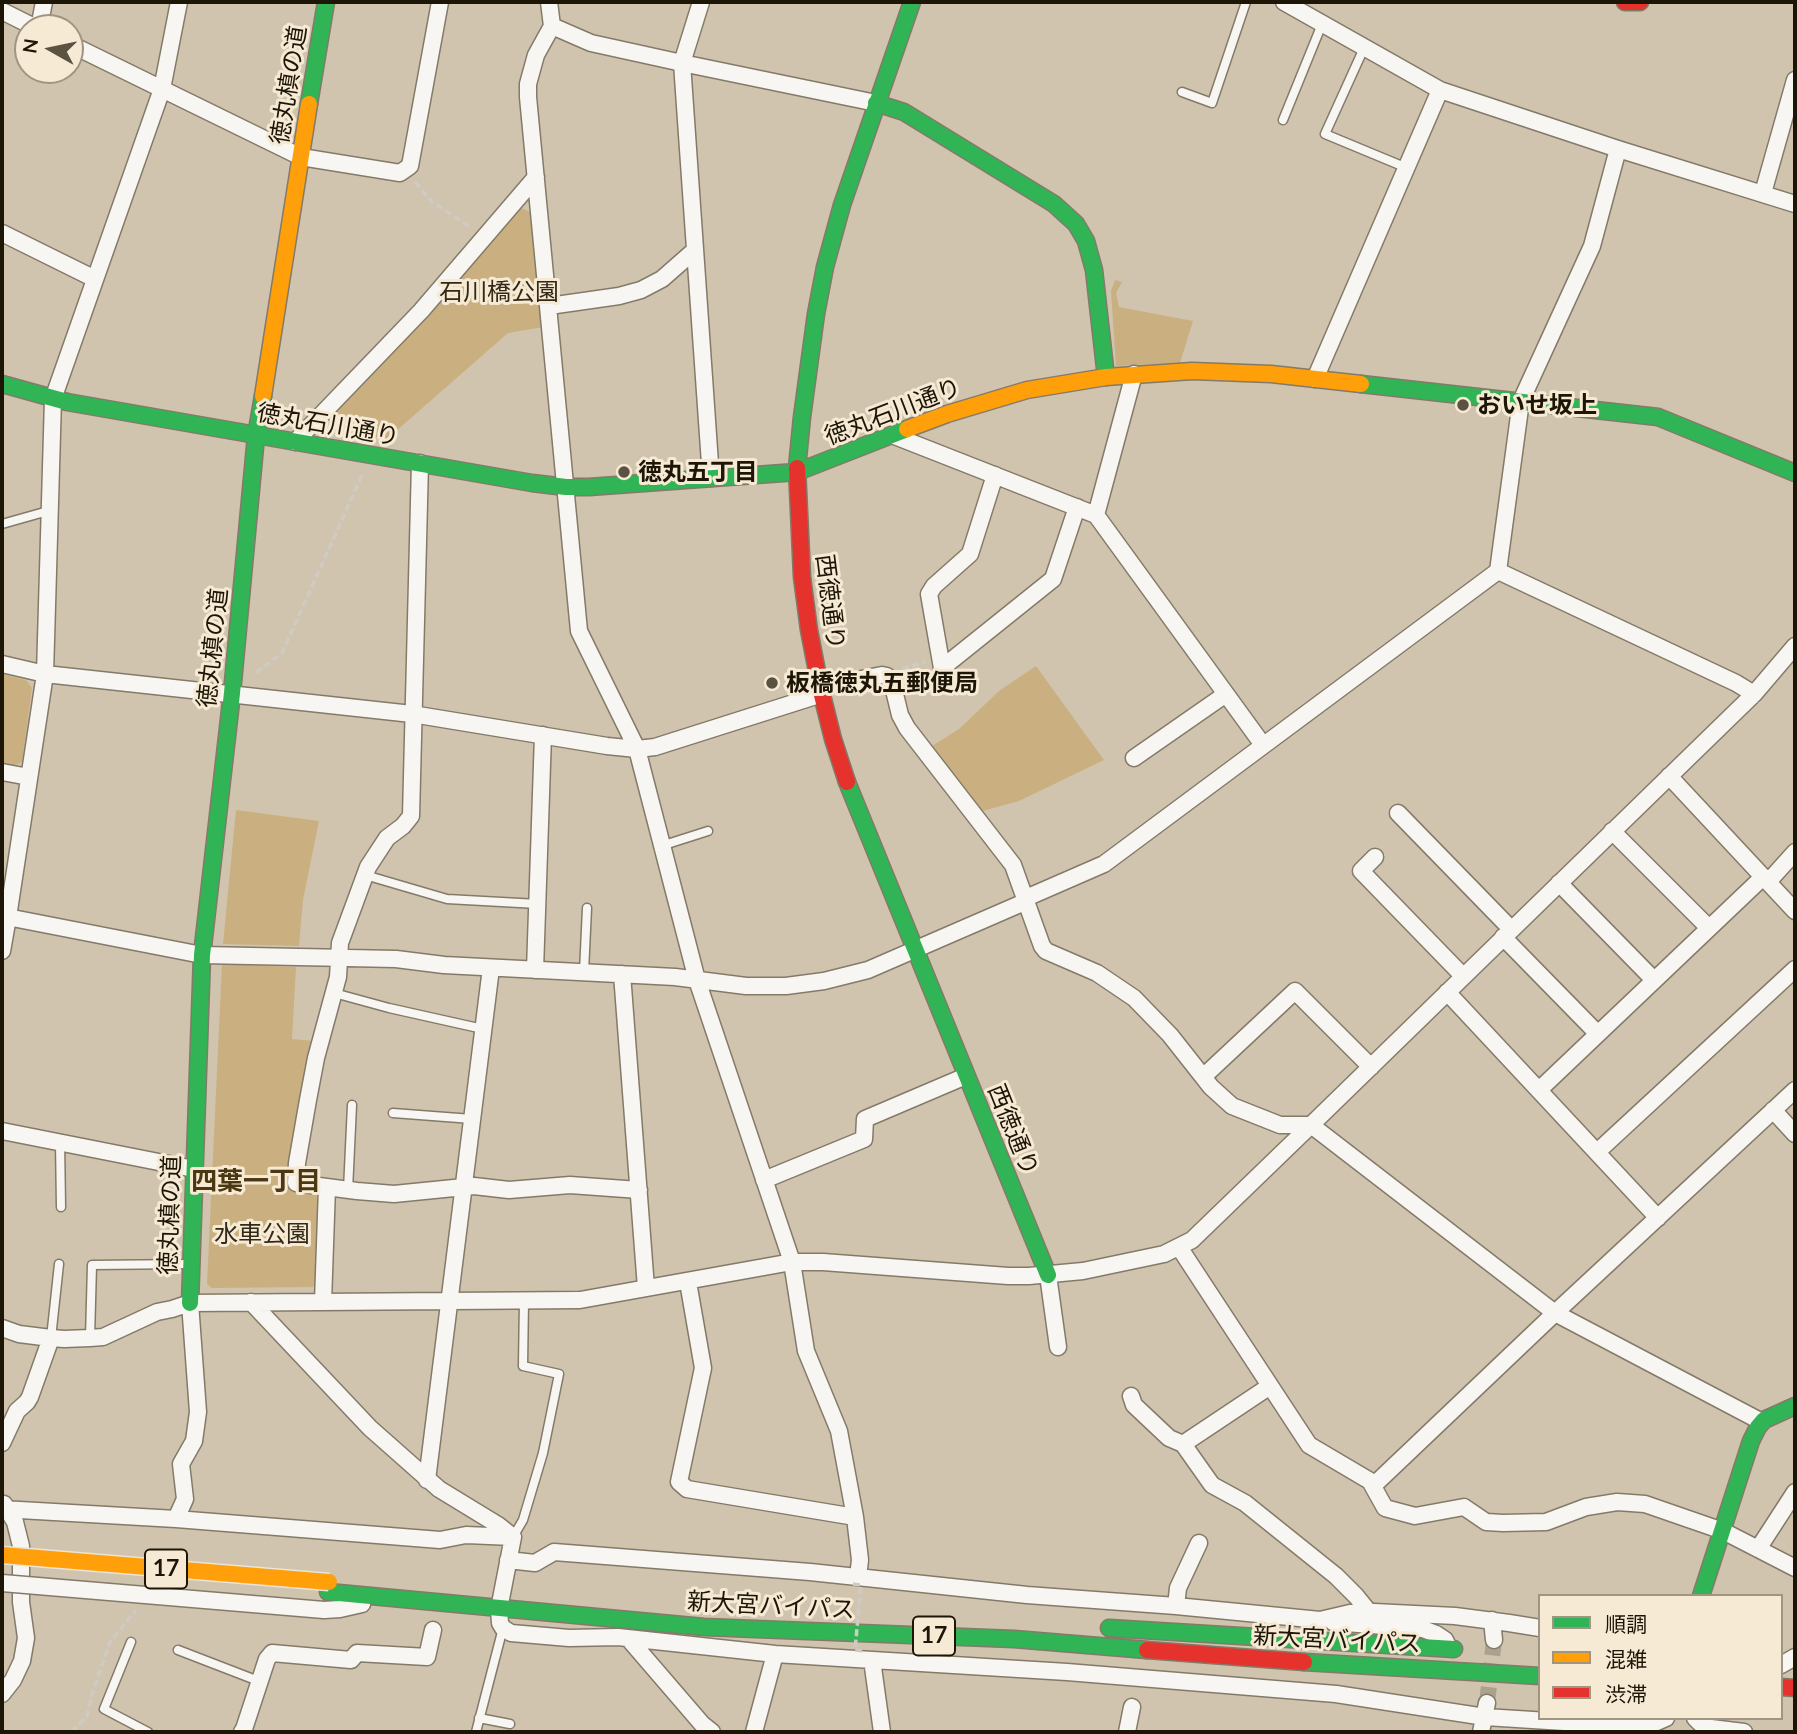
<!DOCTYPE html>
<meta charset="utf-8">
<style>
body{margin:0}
#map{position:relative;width:1797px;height:1734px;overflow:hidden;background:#d0c4ae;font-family:Lato,"Noto Sans JP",sans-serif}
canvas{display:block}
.frame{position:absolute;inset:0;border:4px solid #1d1506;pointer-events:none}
.legend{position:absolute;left:1538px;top:1594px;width:245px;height:126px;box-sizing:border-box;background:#f6ead5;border:2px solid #9f9582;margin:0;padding:9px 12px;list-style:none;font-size:21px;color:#1d1506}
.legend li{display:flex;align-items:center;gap:14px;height:35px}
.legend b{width:35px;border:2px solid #9f9582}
.north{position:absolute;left:14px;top:14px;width:70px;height:70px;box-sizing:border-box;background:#f6ead5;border:2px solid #9f9582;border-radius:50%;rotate:279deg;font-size:19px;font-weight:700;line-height:28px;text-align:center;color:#1d1506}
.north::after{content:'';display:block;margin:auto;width:24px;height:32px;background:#5c5241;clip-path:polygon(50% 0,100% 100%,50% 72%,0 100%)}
</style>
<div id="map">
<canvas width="1797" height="1734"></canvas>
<div class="frame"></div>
<ul class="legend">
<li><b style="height:9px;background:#30b455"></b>順調</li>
<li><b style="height:9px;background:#ff9f0a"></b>混雑</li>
<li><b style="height:9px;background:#e5322d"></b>渋滞</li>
</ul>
<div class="north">N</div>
</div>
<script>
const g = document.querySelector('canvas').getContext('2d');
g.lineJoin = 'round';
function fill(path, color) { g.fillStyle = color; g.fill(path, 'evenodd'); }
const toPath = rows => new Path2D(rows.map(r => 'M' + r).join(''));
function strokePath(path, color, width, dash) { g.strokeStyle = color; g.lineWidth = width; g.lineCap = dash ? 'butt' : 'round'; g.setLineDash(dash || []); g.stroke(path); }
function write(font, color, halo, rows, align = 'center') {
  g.font = font + ' Lato,"Noto Sans JP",sans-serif'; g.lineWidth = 6; g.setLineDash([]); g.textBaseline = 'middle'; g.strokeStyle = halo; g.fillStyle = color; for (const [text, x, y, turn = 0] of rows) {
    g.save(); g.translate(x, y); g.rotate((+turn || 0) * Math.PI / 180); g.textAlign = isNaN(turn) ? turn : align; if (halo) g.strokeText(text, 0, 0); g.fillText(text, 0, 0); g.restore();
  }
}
fill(toPath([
 [519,207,530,212,543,327,508,333,387,439,332,430,328,419,426,318],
 [1115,280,1122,282,1116,293,1119,307,1193,321,1180,363,1116,366,1111,291],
 [1036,666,1104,760,1019,801,979,812,929,748,959,729,999,691],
 [2,674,26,680,32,688,22,762,12,767,2,765],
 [236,810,319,821,303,900,299,946,223,944],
 [222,964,296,967,292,1039,314,1041,303,1078,289,1168,287,1187,310,1190,319,1200,318,1282,313,1287,212,1288,207,1284]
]), '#cab080');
strokePath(toPath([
 [1487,1703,1494,1640]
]), '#aca18c', 16, [16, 8]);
const lane = toPath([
 [1364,48,1325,134,1407,168],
 [1182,92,1212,103,1246,2],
 [1283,120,1322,24],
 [2,524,48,511],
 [661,846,708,831],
 [365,875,447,899,538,904],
 [584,972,587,908],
 [334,993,389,1008,483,1029],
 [393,1113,472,1119],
 [60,1142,61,1207],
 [348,1190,352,1105],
 [51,1338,59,1264],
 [90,1338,92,1265,188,1264],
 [513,1537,523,1520,543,1453,559,1374,523,1366,524,1300],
 [131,1642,104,1709,148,1732],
 [178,1650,261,1682],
 [479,1718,510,1724],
 [476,1732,503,1628]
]);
const street = toPath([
 [549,2,552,26,536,55,528,84,528,97,579,631,637,749,697,980,792,1262,806,1351,839,1431,855,1517,860,1560,858,1577],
 [701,2,682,63,711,478],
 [1284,2,1440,90,1618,149,1795,204],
 [2,11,36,28],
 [552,26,591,43,682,63,876,103],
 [39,28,44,2],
 [70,44,301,157,400,173,410,166,440,2],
 [1763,193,1795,80],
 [2,233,95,279],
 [549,306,619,296,641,290,662,279,695,250],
 [1315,379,1440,90],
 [892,435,1096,515,1263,745],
 [295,442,421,311,536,177],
 [420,463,411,816,403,826,387,838,368,867,340,943,338,977,316,1058,308,1100,297,1163,296,1183,357,1191,394,1194,474,1186,509,1190,570,1185,639,1190],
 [995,475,970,554,934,586,929,594,942,668,1053,579,1077,507],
 [1096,515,1134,374],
 [1498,571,1736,683,1754,694],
 [2,664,45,674,412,714,607,746,637,749,655,747,822,694],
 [820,687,882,675,887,676,892,682,900,715,907,728,1013,865,1042,946,1046,951,1097,973,1134,998,1170,1035,1211,1087,1232,1106,1280,1125,1311,1125,1555,1313,1762,1422],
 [1134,758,1226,694],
 [2,772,29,777],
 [1669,776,1795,911],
 [1398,813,1511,929],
 [1612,831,1709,928],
 [1375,857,1361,871,1463,976],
 [1768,882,1795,852],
 [1559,883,1654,980],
 [1026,898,1104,864,1498,571,1521,401,1592,246,1618,149],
 [2,916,202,955,396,959,444,965,675,977,746,986,786,986,824,981,868,970,1027,901],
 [1503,937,1598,1034],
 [2,951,8,917,45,674,53,399,162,89,179,2],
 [535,970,543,735],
 [622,974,646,1288],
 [1447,992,1658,1218],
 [1203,1077,1295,991,1371,1067],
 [1539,1090,1763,877],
 [1773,1110,1795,1134],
 [2,1131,194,1169],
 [1597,1152,1795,969],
 [764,1180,864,1139,865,1119,966,1076],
 [1179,1247,1309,1445,1370,1481,1385,1508,1415,1516,1464,1507,1486,1522,1503,1523,1546,1522,1586,1507,1617,1502,1645,1504,1723,1531,1795,1568],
 [1048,1275,1058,1347],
 [688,1282,703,1368,679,1482,687,1489,855,1517],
 [251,1302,370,1428,439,1489,498,1525,513,1537],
 [323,1302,327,1187],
 [2,1328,19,1334,51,1338,64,1339,90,1338,103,1337,157,1312,172,1309,190,1303,580,1300,792,1262,823,1262,1008,1276,1029,1276,1083,1271,1164,1254,1192,1240,1311,1125,1754,694,1795,646],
 [1270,1386,1183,1444,1212,1485,1245,1503,1336,1576,1356,1596,1369,1612],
 [1131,1396,1134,1405,1169,1438,1183,1444],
 [2,1443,17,1411,27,1402,30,1397,51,1338],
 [427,1480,491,968],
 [1373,1486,1555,1313,1795,1090],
 [2,1509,176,1519,440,1540,466,1535,513,1537],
 [176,1519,185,1499,181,1464,194,1441,198,1412,190,1303],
 [513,1537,499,1609,500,1623,503,1628,511,1633,569,1638,618,1637,775,1654,1067,1672,1336,1694,1485,1717,1612,1725,1650,1725,1666,1718],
 [1758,1549,1795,1492],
 [508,1560,535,1563,554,1552,810,1572,1027,1595,1176,1606,1320,1620,1350,1613,1374,1612,1455,1616,1509,1623,1540,1628],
 [1176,1606,1178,1588,1199,1543],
 [324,1610,340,1609,362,1604],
 [1492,1620,1494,1640],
 [1333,1622,1423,1629,1436,1634,1445,1640,1449,1648],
 [628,1638,702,1724,712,1732],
 [872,1660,882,1732],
 [1781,1665,1795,1657],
 [2,1694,13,1680,22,1661,26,1638,21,1602,21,1546,15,1522,4,1504],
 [1695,1718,1700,1723,1711,1728,1744,1732],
 [242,1732,244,1729,267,1659,272,1653,351,1660,357,1653,427,1657,433,1630],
 [754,1732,775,1654],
 [1127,1732,1132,1707],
 [1481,1732,1487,1703]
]);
const fast = toPath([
 [876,103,904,112,1054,204,1076,224,1086,241,1094,270,1106,377],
 [309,104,326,2],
 [2,384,67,402,532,483,566,487,589,487,797,472,907,429],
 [1361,384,1658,417,1795,473],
 [797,468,802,417,816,314,825,267,842,205,912,2],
 [847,782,1048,1275],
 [190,1303,202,955,232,693,256,436,263,396],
 [328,1592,704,1627,1014,1639,1147,1650],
 [1701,1596,1751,1441,1758,1427,1764,1420,1795,1406],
 [1109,1628,1454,1649],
 [1304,1662,1540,1676]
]);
const slow = toPath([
 [263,396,309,104],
 [907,429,947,414,1027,390,1106,377,1192,371,1271,374,1361,384]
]);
const jam = toPath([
 [1625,2,1640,2],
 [797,468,802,577,809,630,820,687,833,739,847,782],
 [1147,1650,1304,1662],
 [1781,1687,1795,1688]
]);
strokePath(lane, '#847a69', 11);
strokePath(street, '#847a69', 19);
strokePath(fast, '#847a69', 19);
strokePath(slow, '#847a69', 19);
strokePath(jam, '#847a69', 19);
strokePath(toPath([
 [415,182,432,202,471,227],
 [902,669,925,662],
 [256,673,282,653,363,473],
 [72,1732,87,1716,92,1694,110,1642,136,1610]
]), '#cfcbc4', 3.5, [7, 3.5]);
strokePath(lane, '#f8f6f3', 8);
strokePath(street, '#f8f6f3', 16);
strokePath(fast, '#30b455', 16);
strokePath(slow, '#ff9f0a', 16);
strokePath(jam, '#e5322d', 16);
const streetBridge = toPath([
 [2,1583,324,1610]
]);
const slowBridge = toPath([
 [2,1555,329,1582]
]);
strokePath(streetBridge, '#847a69', 19, []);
strokePath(slowBridge, '#eae4db', 19, []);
strokePath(toPath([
 [853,1584,861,1585,855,1650,863,1651]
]), '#cfcbc4', 3.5, [7, 3.5]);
strokePath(streetBridge, '#f8f6f3', 16);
strokePath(slowBridge, '#ff9f0a', 16);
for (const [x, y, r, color] of [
 [1463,405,7,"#5c5241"],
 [624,472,7,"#5c5241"],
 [772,683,7,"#5c5241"]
]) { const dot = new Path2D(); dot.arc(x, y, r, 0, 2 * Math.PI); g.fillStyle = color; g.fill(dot); strokePath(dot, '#f6ead5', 2.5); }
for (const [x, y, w] of [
 [166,1569,42],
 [934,1636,42]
]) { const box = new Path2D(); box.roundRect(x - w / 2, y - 19.5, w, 39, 5); g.fillStyle = '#f6ead5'; g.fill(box); strokePath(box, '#1d1506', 2); }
write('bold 23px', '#1d1506', null, [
 ["17",166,1569],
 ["17",934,1636]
]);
write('24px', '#1d1506', '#f6ead5', [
 ["徳丸槙の道",289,85,-81],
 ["徳丸石川通り",893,412,-21],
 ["徳丸石川通り",328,425,10],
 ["西徳通り",830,602,83],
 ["徳丸槙の道",213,648,-84],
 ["西徳通り",1013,1130,68],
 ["徳丸槙の道",170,1215,-88],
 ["新大宮バイパス",771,1606,3],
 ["新大宮バイパス",1337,1640,3]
]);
write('24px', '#322816', '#f6ead5', [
 ["石川橋公園",499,292],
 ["水車公園",262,1234]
]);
write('bold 24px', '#1d1506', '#f6ead5', [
 ["おいせ坂上",1477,405],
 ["徳丸五丁目",638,472],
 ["板橋徳丸五郵便局",786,683]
], 'left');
write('bold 26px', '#4b3711', '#f6ead5', [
 ["四葉一丁目",256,1182]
]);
</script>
